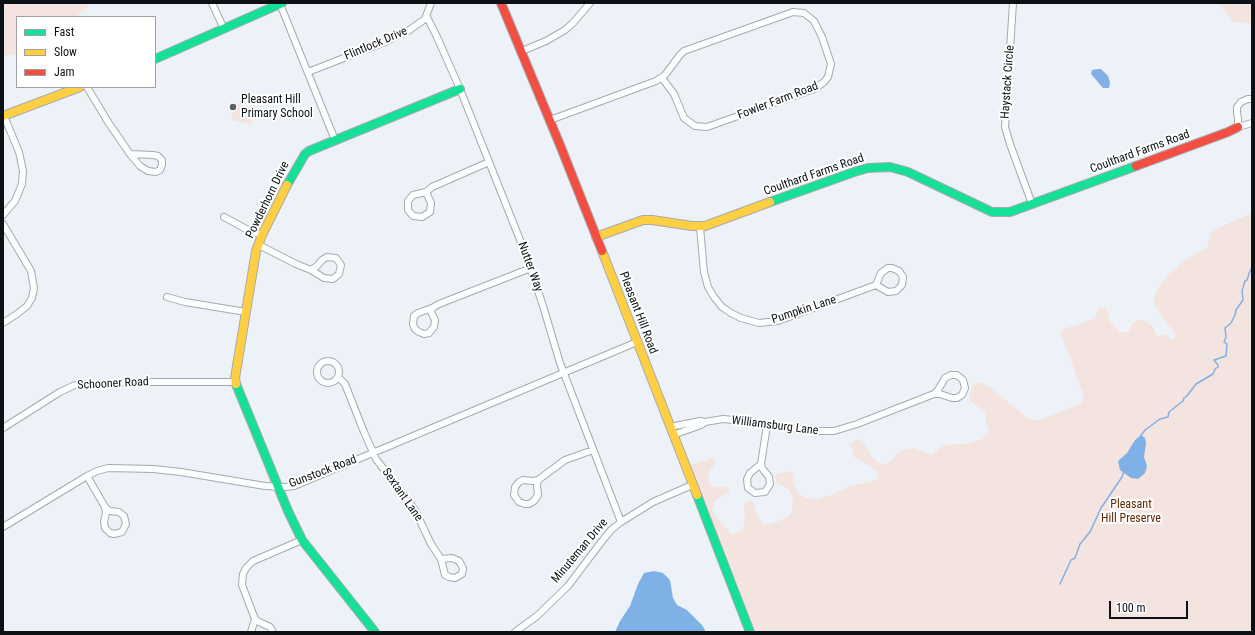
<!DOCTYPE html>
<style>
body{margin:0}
#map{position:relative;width:1255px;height:635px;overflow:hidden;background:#edf2f8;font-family:"Roboto Condensed",sans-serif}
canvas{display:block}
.frame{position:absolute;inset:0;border:4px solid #0c1116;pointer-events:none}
.legend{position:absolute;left:16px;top:16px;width:140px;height:72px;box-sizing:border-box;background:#fff;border:1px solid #9ea0a2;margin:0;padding:5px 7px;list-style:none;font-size:12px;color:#0c1116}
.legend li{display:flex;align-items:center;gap:8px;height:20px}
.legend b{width:20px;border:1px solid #9ea0a2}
.scale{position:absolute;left:1109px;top:601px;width:79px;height:18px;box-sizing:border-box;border:2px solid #0c1116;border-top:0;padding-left:5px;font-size:12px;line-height:14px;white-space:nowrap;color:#0c1116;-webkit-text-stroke:3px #fff;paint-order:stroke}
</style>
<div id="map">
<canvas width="1255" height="635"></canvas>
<div class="frame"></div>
<ul class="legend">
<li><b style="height:5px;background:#16e098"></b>Fast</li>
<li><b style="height:5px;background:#ffcf43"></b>Slow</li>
<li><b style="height:5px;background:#f24e42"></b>Jam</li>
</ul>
<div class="scale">100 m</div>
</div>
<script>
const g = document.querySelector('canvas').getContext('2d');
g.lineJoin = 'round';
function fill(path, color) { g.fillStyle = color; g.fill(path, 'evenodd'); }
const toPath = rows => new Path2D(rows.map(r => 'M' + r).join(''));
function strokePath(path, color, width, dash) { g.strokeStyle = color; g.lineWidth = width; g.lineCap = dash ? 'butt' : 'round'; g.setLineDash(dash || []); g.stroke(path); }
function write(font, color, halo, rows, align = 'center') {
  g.font = font + ' "Roboto Condensed",sans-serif'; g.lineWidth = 4; g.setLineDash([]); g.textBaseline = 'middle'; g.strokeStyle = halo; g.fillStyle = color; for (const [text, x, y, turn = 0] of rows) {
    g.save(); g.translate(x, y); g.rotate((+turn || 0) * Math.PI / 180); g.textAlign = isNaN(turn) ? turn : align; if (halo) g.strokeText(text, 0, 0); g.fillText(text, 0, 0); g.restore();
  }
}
fill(toPath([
 [3,3,91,3,76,17,17,17,17,54,3,56],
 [1216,3,1252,3,1252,24,1233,22,1222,7],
 [235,104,255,108,251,125,231,120],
 [1252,213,1252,632,756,632,723,547,719,543,690,467,691,465,712,458,714,459,716,462,709,472,708,481,711,485,715,487,725,486,729,489,730,492,717,499,714,503,712,509,713,513,731,534,734,534,739,532,743,528,745,517,744,508,745,504,751,500,753,500,757,516,764,524,770,524,781,520,789,516,792,511,793,498,790,491,784,486,777,484,775,476,776,474,790,471,794,474,793,483,798,493,805,498,817,499,831,495,850,486,877,480,878,478,877,472,868,465,854,457,853,450,850,445,854,441,861,439,875,461,881,464,888,463,899,452,904,450,913,448,932,455,943,445,967,444,981,440,989,433,986,422,985,415,986,412,970,401,969,395,973,384,977,382,983,383,991,388,1027,418,1037,421,1082,403,1083,395,1080,386,1069,354,1060,334,1061,330,1091,320,1096,315,1099,308,1105,307,1108,311,1110,321,1120,332,1128,333,1132,324,1137,320,1147,321,1154,328,1157,336,1166,334,1171,340,1174,339,1175,333,1167,323,1155,306,1154,298,1158,288,1169,274,1181,263,1196,253,1207,248,1211,233,1213,230]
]), '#f4e4df');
fill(toPath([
 [1098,69,1101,69,1108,76,1110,82,1109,88,1103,88,1091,74,1092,70],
 [1141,435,1145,438,1146,443,1144,457,1147,466,1146,470,1145,473,1138,479,1131,478,1120,470,1118,461,1127,453,1135,440],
 [654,571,663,573,670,580,673,598,677,605,687,610,702,625,706,632,615,632,620,621,630,606,638,584,644,573]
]), '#80b1e6');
strokePath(toPath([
 [1140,437,1145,430,1160,419,1168,417,1169,412,1183,401,1184,398,1187,396,1196,384,1213,374,1215,369,1218,367,1218,365,1214,360,1226,356,1227,344,1224,342,1226,337,1225,328,1231,323,1235,315,1236,310,1243,300,1242,291,1245,281,1247,280,1250,271,1252,268],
 [1060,584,1071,560,1075,558,1080,544,1090,532,1101,508,1122,477,1124,471]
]), '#80b1e6', 1.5);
const street = toPath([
 [212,3,224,29],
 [1013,3,1005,127,1010,144,1032,204],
 [280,4,335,140],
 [427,17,437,37,460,89,526,255,543,306,560,363,621,522],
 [522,51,546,41,565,30,573,23,590,3],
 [308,72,385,42,408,31,425,19,431,3],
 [87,87,108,122,130,154],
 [1252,99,1248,99,1241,102,1237,107,1237,112,1238,119,1238,127,1252,123],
 [550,120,656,81,665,75,680,55,684,51,793,12,804,13,814,21,822,37,831,64,828,77,824,82,814,89,707,127,695,126,684,118,674,94,662,78],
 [130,154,153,155,158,156,162,160,162,165,160,170,156,172,148,171,140,166,130,154],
 [426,192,431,203,430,212,422,217,413,216,408,210,408,201,413,195,426,192],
 [426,192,432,187,489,162],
 [3,215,15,201,22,184,23,171,19,152,4,116],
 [224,217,248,230,262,235],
 [3,224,31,271,34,288,32,298,27,306,17,314,3,323],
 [700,227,704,272,708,287,714,297,722,307,731,313,741,318,759,323,778,321,876,285],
 [259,245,296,264,311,270],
 [327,257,336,258,341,265,339,274,333,279,324,278,311,270,317,266,322,260,327,257],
 [888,268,892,268,899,271,903,277,902,285,896,291,888,292,876,285,881,273,888,268],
 [167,297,185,302,246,312],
 [432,308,439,304,531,268],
 [432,308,431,312,435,320,434,327,429,333,424,334,419,332,415,329,413,324,414,316,418,313,432,308],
 '317 372a11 11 0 1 1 22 0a11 11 0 1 1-22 0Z',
 [951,375,957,375,963,380,965,388,962,395,957,398,952,398,940,394,934,394,938,390,945,378,951,375],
 [338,377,345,384,364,432,376,459,415,510,431,544,441,559],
 [670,427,700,421,705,422],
 [3,428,60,392,75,385,140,382,236,382],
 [673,435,701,425,705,422,723,419,743,421,812,431,834,431,857,424,934,394],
 [761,464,762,468,769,477,770,484,765,492,755,493,748,488,747,479,750,473,761,464],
 [761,464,767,425],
 [87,476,105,507],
 [523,480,533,481,538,480,537,485,538,495,534,501,529,504,525,504,519,502,514,495,515,487,519,482,523,480],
 [538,480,565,460,593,450],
 [105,507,110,511,119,512,124,516,126,524,122,532,114,534,110,533,105,528,104,522,106,513,105,507],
 [3,527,87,476,97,471,108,468,153,469,181,472,265,486,285,487,294,486,637,342],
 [452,558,459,561,463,568,462,574,455,578,449,577,445,575,441,559,452,558],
 [255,619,242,585,243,574,246,568,253,561,302,540],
 [251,632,255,619,259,622,270,627,273,632],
 [515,632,537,616,568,586,599,545,611,530,621,522,653,502,692,485]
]);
const fast = toPath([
 [155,59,282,3],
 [287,185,305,154,309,151,460,89],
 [770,202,854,172,868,168,890,167,908,172,992,212,1010,212,1136,166],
 [236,384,288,511,302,540,375,632],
 [697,495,750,632]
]);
const slow = toPath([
 [3,116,80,87],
 [596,237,643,220,652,220,692,226,705,226,770,202],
 [602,251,697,495],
 [236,384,235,378,256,251,262,235,287,185]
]);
const jam = toPath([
 [501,3,560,145,602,251],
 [1136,166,1228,132,1238,127]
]);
strokePath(street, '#a6aaaf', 8);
strokePath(fast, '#a6aaaf', 10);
strokePath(slow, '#a6aaaf', 10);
strokePath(jam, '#a6aaaf', 10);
strokePath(street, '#fcfdfe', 6);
strokePath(fast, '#16e098', 8);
strokePath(slow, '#ffcf43', 8);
strokePath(jam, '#f24e42', 8);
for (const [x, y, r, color] of [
 [233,107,4,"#5b6065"]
]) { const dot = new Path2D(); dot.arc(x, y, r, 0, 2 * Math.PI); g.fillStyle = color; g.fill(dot); strokePath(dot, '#fff', 1.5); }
write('12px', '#0c1116', '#fff', [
 ["Flintlock Drive",376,44,-23],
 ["Haystack Circle",1008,82,-86],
 ["Fowler Farm Road",778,101,-21],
 ["Coulthard Farms Road",1140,152,-20],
 ["Coulthard Farms Road",814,175,-19],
 ["Powderhorn Drive",268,200,-64],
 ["Nutter Way",530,267,70],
 ["Pumpkin Lane",804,310,-18],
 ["Pleasant Hill Road",638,313,69],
 ["Schooner Road",113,384,-3],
 ["Williamsburg Lane",775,426,7],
 ["Gunstock Road",323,472,-21],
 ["Sextant Lane",402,495,55],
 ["Minuteman Drive",580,551,-50]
]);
write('12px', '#0c1116', '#fff', [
 ["Pleasant Hill",241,100],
 ["Primary School",241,114]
], 'left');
write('12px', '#622705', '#fff', [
 ["Pleasant",1131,505],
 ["Hill Preserve",1131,519]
]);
</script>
